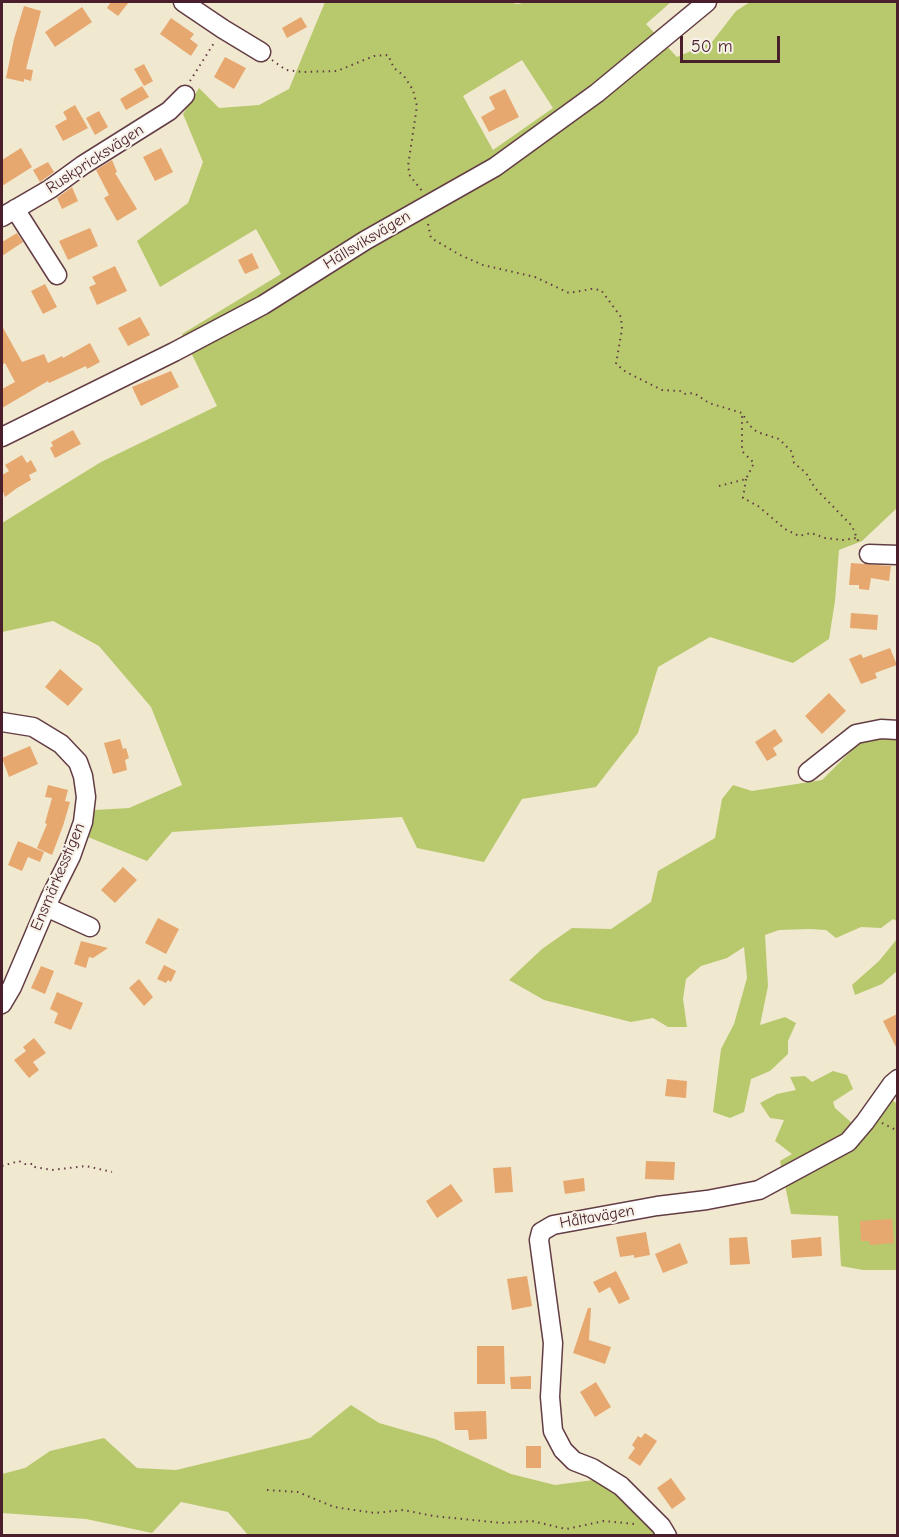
<!DOCTYPE html>
<meta charset="utf-8">
<style>
body{margin:0}
#map{position:relative;width:899px;height:1537px;overflow:hidden;background:#f1e8d0;font-family:"Comic Neue",sans-serif}
canvas{display:block}
.frame{position:absolute;inset:0;border:3px solid #4a1f2b;pointer-events:none}
.scale{position:absolute;left:680px;top:36px;width:100px;height:27px;box-sizing:border-box;border:3px solid #4a1f2b;border-top:0;padding-left:8px;font-size:18px;line-height:21px;white-space:nowrap;color:#4a1f2b;-webkit-text-stroke:4px #f7f3e8;paint-order:stroke}
</style>
<div id="map">
<canvas width="899" height="1537"></canvas>
<div class="frame"></div>
<div class="scale">50 m</div>
</div>
<script>
const g = document.querySelector('canvas').getContext('2d');
g.lineJoin = 'round';
function fill(path, color) { g.fillStyle = color; g.fill(path, 'evenodd'); }
const toPath = rows => new Path2D(rows.map(r => 'M' + r).join(''));
function strokePath(path, color, width, dash) { g.strokeStyle = color; g.lineWidth = width; g.lineCap = dash ? 'butt' : 'round'; g.setLineDash(dash || []); g.stroke(path); }
function write(font, color, halo, rows, align = 'center') {
  g.font = font + ' "Comic Neue",sans-serif'; g.lineWidth = 4.5; g.setLineDash([]); g.textBaseline = 'middle'; g.strokeStyle = halo; g.fillStyle = color; for (const [text, x, y, turn = 0] of rows) {
    g.save(); g.translate(x, y); g.rotate((+turn || 0) * Math.PI / 180); g.textAlign = isNaN(turn) ? turn : align; if (halo) g.strokeText(text, 0, 0); g.fillText(text, 0, 0); g.restore();
  }
}
fill(toPath([
 [325,2,508,2,517,4,529,2,671,2,646,24,677,57,712,42,736,11,750,2,897,2,897,508,862,541,839,550,835,601,829,639,793,663,710,637,658,667,638,733,596,787,522,799,484,862,417,848,402,817,172,832,147,861,88,837,95,810,129,808,182,785,151,707,99,646,53,621,2,632,2,523,101,462,217,406,182,334,281,274,256,229,160,287,137,241,188,203,203,162,183,114,199,88,219,108,259,105,289,89],
 [522,60,553,108,493,150,463,96],
 [897,738,897,921,893,919,881,928,861,927,836,938,826,930,810,929,779,930,765,935,768,986,760,1025,785,1017,796,1023,788,1041,788,1054,770,1071,751,1079,744,1112,730,1118,713,1112,721,1049,734,1024,747,978,744,947,727,958,701,966,686,979,683,999,687,1027,668,1027,653,1018,631,1022,544,1000,509,980,542,949,572,928,611,929,651,902,658,871,715,838,722,799,733,785,752,791,822,780,862,740],
 [897,939,897,971,882,984,855,995,852,985,879,961],
 [833,1071,847,1075,853,1089,833,1102,835,1108,853,1124,879,1088,897,1104,897,1270,863,1270,841,1266,838,1216,791,1214,780,1161,792,1154,775,1141,784,1120,770,1118,760,1103,777,1094,796,1090,790,1077,805,1076,812,1082],
 [351,1405,379,1423,435,1439,511,1474,555,1485,601,1479,659,1511,666,1535,248,1535,228,1512,181,1502,152,1533,86,1519,2,1513,2,1474,25,1468,50,1451,104,1438,137,1468,176,1470,310,1438]
]), '#b7c96c');
fill(toPath([
 [111,2,129,2,118,16,107,8],
 [24,6,41,11,26,69,33,70,31,81,24,79,24,82,6,78,14,39],
 [82,7,92,22,55,47,45,32],
 [301,17,307,27,287,38,282,28],
 [171,18,194,34,190,39,198,45,191,56,160,34],
 [225,57,246,68,234,89,214,77],
 [144,64,153,81,144,86,134,69],
 [142,86,149,97,126,110,120,99],
 [505,89,519,117,489,132,481,117,495,109,489,97],
 [75,105,88,128,63,141,55,126,67,119,63,112],
 [99,111,108,127,95,135,86,118],
 [21,148,32,167,2,186,2,160],
 [161,148,173,172,155,181,143,157],
 [112,160,117,172,115,173,137,209,117,221,104,198,109,195,96,170],
 [48,162,54,172,40,182,33,170],
 [72,187,78,201,62,209,57,198],
 [90,228,98,246,68,260,59,241],
 [17,233,23,242,2,256,2,242],
 [252,253,259,268,245,274,238,260],
 [115,266,127,291,97,305,89,287,96,284,92,277],
 [45,284,57,307,43,314,31,291],
 [140,317,150,335,128,346,118,328],
 [2,326,22,362,44,354,48,363,62,356,63,358,90,343,100,362,87,369,86,366,49,383,48,381,2,408,2,389,15,382,5,363,2,365],
 [171,371,179,387,141,406,132,387],
 [73,430,81,444,55,458,50,448,53,446,51,442],
 [22,455,27,463,31,460,37,471,29,475,31,480,17,488,5,497,2,489,2,475,9,471,5,465],
 [851,563,891,566,889,581,871,578,869,590,859,589,859,585,849,585],
 [851,613,878,615,877,630,850,628],
 [890,648,897,665,875,673,877,678,861,684,849,659,861,654,863,658],
 [60,669,83,689,68,706,45,687],
 [829,693,846,711,822,734,805,716],
 [775,729,783,741,773,748,777,755,767,761,755,742],
 [120,739,123,749,126,748,129,758,125,760,127,770,113,774,104,743],
 [30,746,38,764,9,777,2,758],
 [48,785,68,790,65,801,70,802,63,826,52,855,37,848,47,824,45,823,52,798,45,797],
 [18,841,44,852,40,862,28,857,22,871,8,865],
 [123,867,137,880,115,903,101,890],
 [158,918,179,929,166,954,145,943],
 [81,941,108,948,93,958,89,957,86,968,74,964],
 [164,965,176,971,171,982,168,980,166,983,157,979],
 [41,966,54,971,45,994,31,988],
 [139,979,153,997,144,1006,129,988],
 [57,992,83,1003,71,1030,54,1023,58,1013,50,1009],
 [897,1014,897,1049,883,1021],
 [34,1038,46,1053,33,1062,39,1070,29,1078,14,1060,26,1051,23,1047],
 [667,1079,687,1081,686,1098,665,1096],
 [646,1161,675,1162,674,1180,645,1179],
 [511,1167,513,1192,495,1193,493,1168],
 [584,1178,585,1191,565,1194,563,1181],
 [451,1184,463,1201,437,1218,426,1201],
 [892,1219,894,1243,870,1245,869,1241,861,1241,860,1221],
 [646,1232,650,1255,634,1258,634,1255,620,1257,616,1237],
 [747,1237,750,1264,730,1265,729,1238],
 [821,1237,822,1256,792,1258,791,1240],
 [680,1243,688,1263,663,1273,655,1254],
 [616,1271,630,1299,619,1304,610,1287,599,1293,593,1282],
 [527,1276,532,1306,512,1310,507,1279],
 [588,1308,591,1308,589,1340,611,1347,605,1364,573,1353],
 [477,1346,504,1346,505,1384,477,1384],
 [531,1376,531,1389,511,1389,510,1377],
 [596,1382,611,1407,595,1417,580,1392],
 [486,1411,487,1439,469,1440,468,1430,455,1430,454,1412],
 [645,1433,657,1441,640,1466,628,1458,635,1448,632,1445,638,1436,641,1438],
 [526,1446,541,1446,541,1468,526,1468],
 [671,1478,686,1499,672,1509,657,1488]
]), '#e6a86f');
const minor = toPath([
 [183,2,223,29,261,52],
 [15,209,57,275],
 [2,217,50,189,83,165,169,111,185,95],
 [2,437,174,352,263,305,366,240,495,167,597,93,707,2],
 [869,554,898,555],
 [2,722,33,727,61,744,78,762,83,776,86,797,83,822,71,856,50,898,12,987,2,1004],
 [808,772,856,734,881,729,898,730],
 [46,907,90,927],
 [667,1536,661,1526,621,1486,592,1468,574,1461,563,1450,553,1431,550,1397,553,1343,539,1240,541,1232,553,1225,657,1206,707,1200,759,1190,848,1142,865,1122,892,1084,898,1079]
]);
strokePath(minor, '#633d44', 21);
strokePath(toPath([
 [272,60,286,70,303,72,337,71,374,56,388,55,394,68,404,76,413,90,417,106,408,166,410,176,423,192],
 [190,81,214,43],
 [428,224,431,238,460,255,483,265,535,277,569,293,591,289,601,290,621,317,622,329,616,364,626,372,662,390,680,391,684,394,694,393,709,403,742,413,749,425,757,432,779,439,792,452,794,463,806,473,815,488,852,526,859,543],
 [746,479,743,498,758,506,785,529,799,536,811,533,825,538,843,540,856,538],
 [719,486,746,479,754,463,742,451,742,416],
 [882,1123,898,1131],
 [2,1166,19,1161,25,1164,34,1164,35,1167,52,1170,86,1166,112,1172],
 [267,1490,298,1492,334,1507,375,1513,404,1510,433,1516,502,1523,532,1521,566,1529,604,1521,635,1524]
]), '#633d44', 2, [1.5, 4.5]);
strokePath(minor, '#fff', 18);
write('16px', '#4a1f2b', '#f7f3e8', [
 ["Ruskpricksvägen",95,159,-33],
 ["Hällsviksvägen",367,240,-31],
 ["Ensmärkesstigen",58,877,-67],
 ["Håltavägen",597,1217,-10]
]);
</script>
